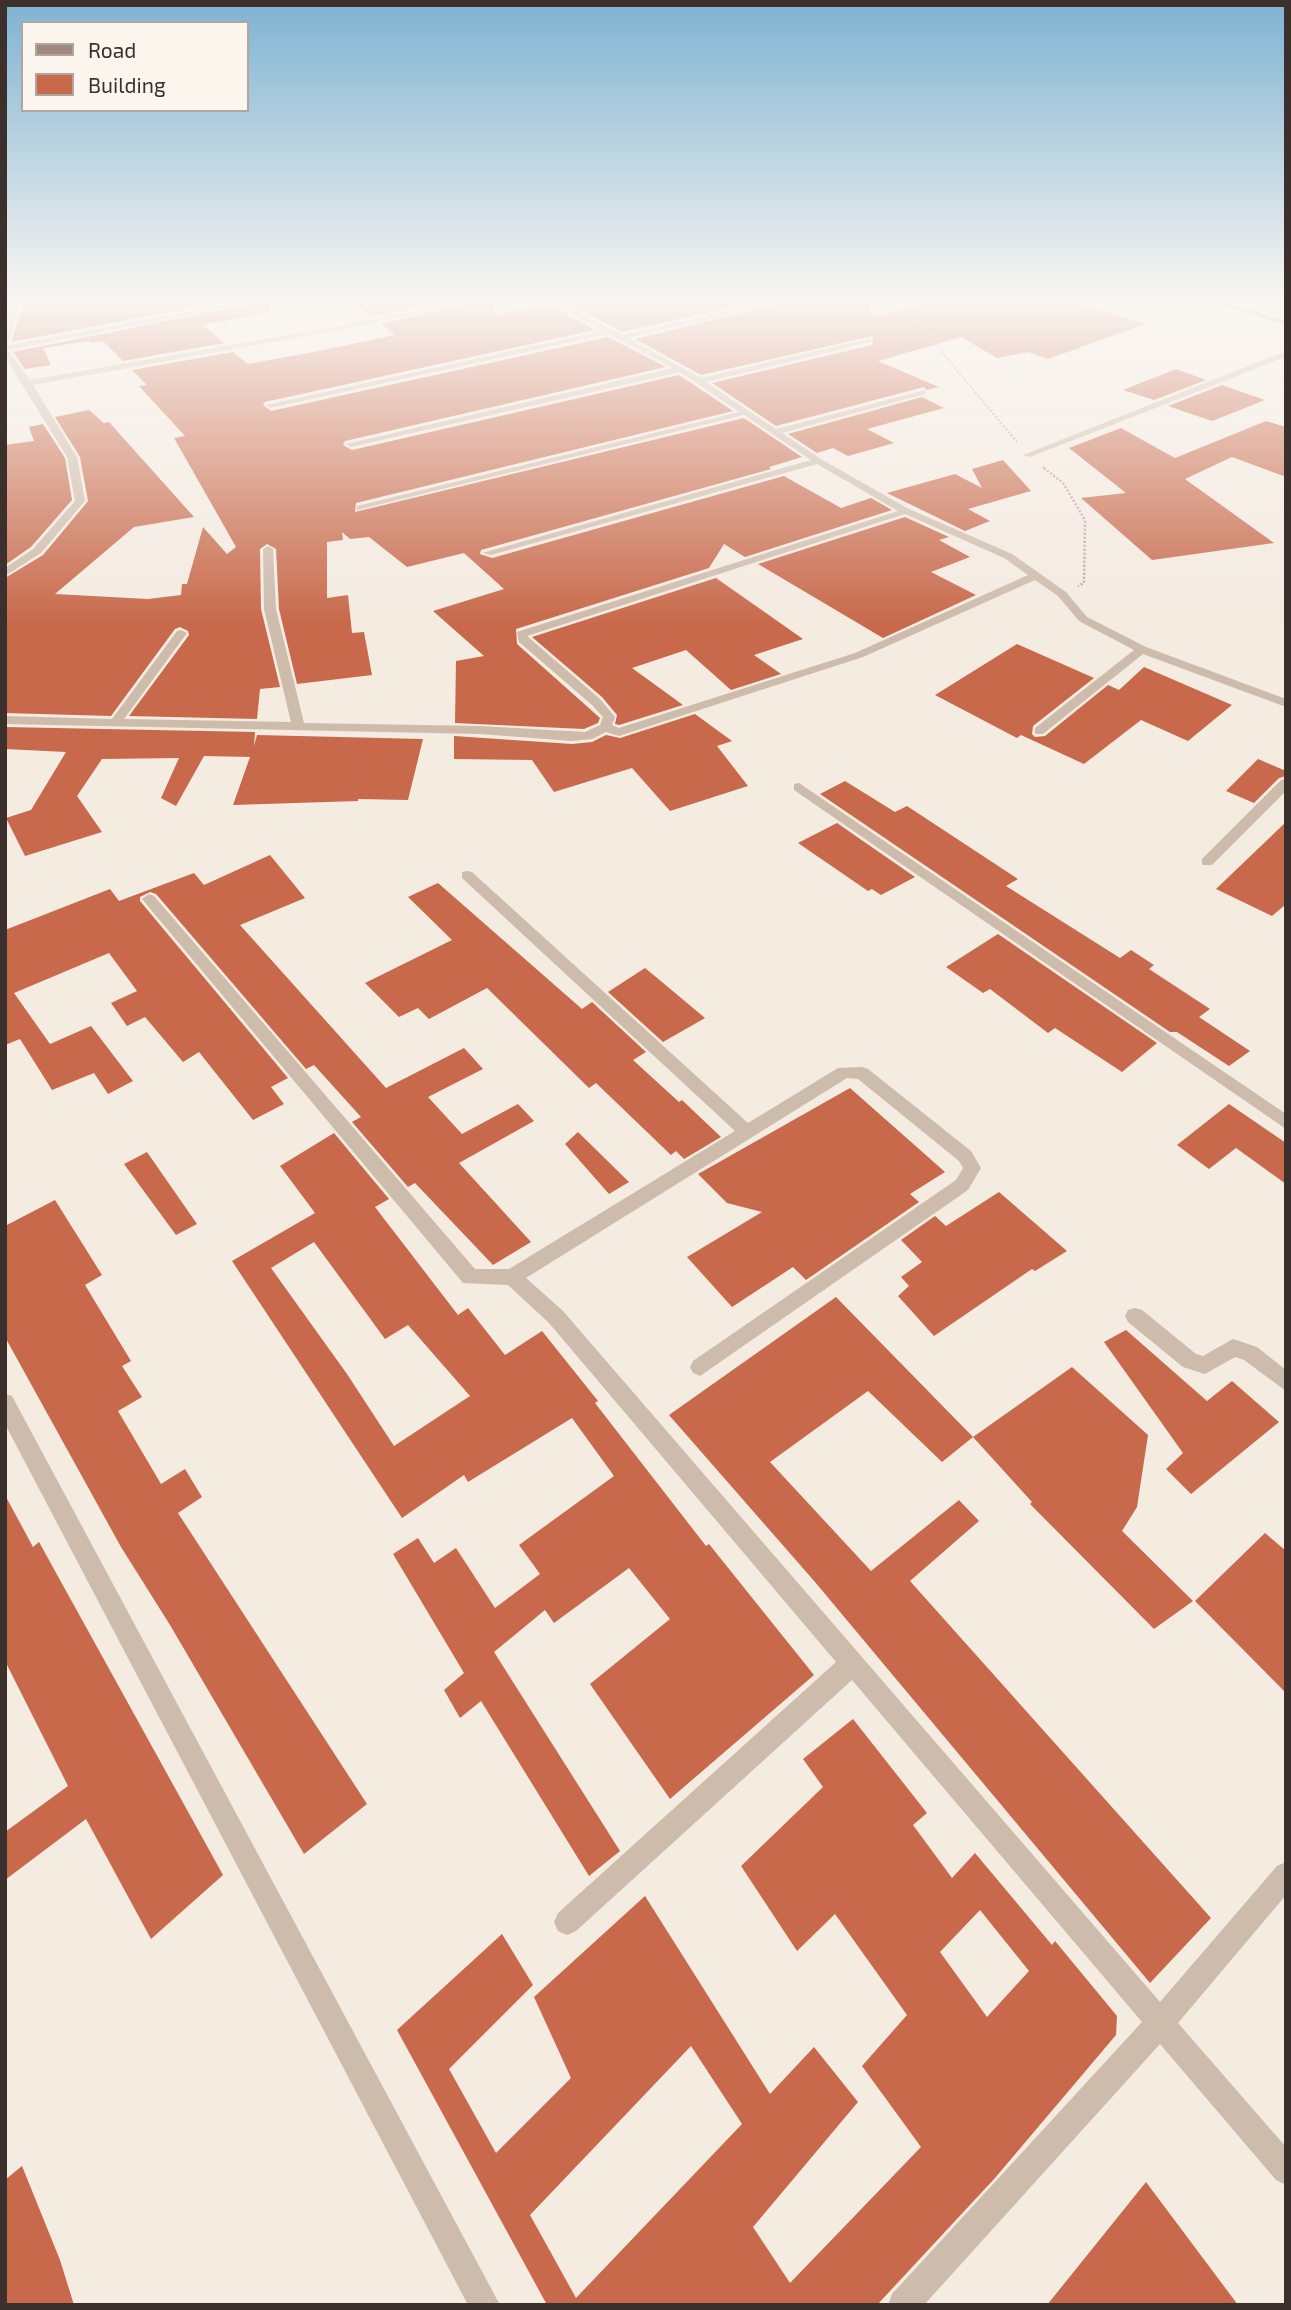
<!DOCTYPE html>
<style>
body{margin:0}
#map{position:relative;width:1291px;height:2310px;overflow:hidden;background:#f4ebe1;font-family:"Exo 2",sans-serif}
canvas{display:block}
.frame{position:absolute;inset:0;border:7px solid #3b302b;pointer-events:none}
.legend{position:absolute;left:21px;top:21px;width:228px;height:91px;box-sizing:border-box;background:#fbf5ee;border:2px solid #aea6a0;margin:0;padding:9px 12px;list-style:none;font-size:21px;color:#3b302b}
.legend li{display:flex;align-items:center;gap:14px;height:35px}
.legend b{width:35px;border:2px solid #aea6a0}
</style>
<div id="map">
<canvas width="1291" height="2310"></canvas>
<div class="frame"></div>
<ul class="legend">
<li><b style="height:9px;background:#a18a7d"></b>Road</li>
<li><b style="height:19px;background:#c8694b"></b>Building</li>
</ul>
</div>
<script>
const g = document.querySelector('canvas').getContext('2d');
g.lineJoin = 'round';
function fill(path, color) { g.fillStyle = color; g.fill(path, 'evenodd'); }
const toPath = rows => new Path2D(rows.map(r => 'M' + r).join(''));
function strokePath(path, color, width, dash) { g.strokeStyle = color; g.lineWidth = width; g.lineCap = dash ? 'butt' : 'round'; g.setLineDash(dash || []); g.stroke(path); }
fill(toPath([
 [35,300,234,300,11,342,24,302],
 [269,300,270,312,203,325,224,343,123,361,103,341,92,343,89,341,43,348,51,365,25,369,13,352],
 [351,300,451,300,372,317],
 [482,300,492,300,494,315,549,304,595,330,265,402,263,405,271,411,608,337,666,367,345,441,343,445,352,450,679,375,733,411,356,503,355,512,744,418,802,457,769,467,771,469,481,550,480,554,492,558,784,476,841,508,871,498,892,510,745,557,724,544,709,568,516,629,517,644,600,718,598,723,584,729,455,723,456,661,484,656,433,611,504,589,464,553,407,567,369,537,350,539,342,532,343,540,327,542,327,598,348,595,352,633,364,632,372,675,297,684,279,609,276,549,267,544,260,549,261,609,280,687,260,689,257,719,129,716,189,635,188,631,180,627,175,629,111,716,5,713,5,578,43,555,88,501,80,457,55,417,89,410,104,423,109,422,194,517,134,527,55,594,148,599,181,595,182,584,187,584,203,527,227,554,236,547,174,438,185,436,139,386,147,385,132,370,233,352,248,364,319,351,395,335,381,324],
 [570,300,765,300,622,332,564,301],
 [794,300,870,300,871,317,934,300,1069,300,1145,324,1048,359,1028,352,997,358,961,337,878,361,939,387,927,390,924,387,776,426,712,383,872,345,873,336,701,375,635,339],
 [1176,369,1206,380,1154,400,1123,390],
 [1222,385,1265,400,1212,421,1168,406],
 [922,397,944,408,867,429,894,443,848,456,833,448,817,453,788,434],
 [1266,421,1286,427,1286,477,1232,457,1185,479,1274,543,1152,560,1081,498,1126,493,1069,448,1121,428,1175,458],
 [43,424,65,458,72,500,31,547,5,565,5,445,34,441,29,427],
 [1003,460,1031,491,968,509,990,521,965,531,887,493,955,474,982,488,972,469],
 [905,517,949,537,939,540,970,557,931,572,976,595,883,638,758,564],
 [716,578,803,639,754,655,781,674,731,690,686,650,632,668,683,705,619,725,615,724,617,715,602,697,532,637],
 [1017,644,1094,678,1033,726,1032,734,1035,737,1045,736,1108,685,1119,690,1144,667,1232,705,1188,741,1141,720,1084,764,1021,735,1017,738,935,695],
 [695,714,732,741,717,746,748,786,670,811,632,768,554,792,532,760,454,759,454,736,572,744,592,742,606,735,620,738],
 [5,727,255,732,254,746,257,735,423,739,408,800,358,799,358,801,233,805,250,757,204,756,176,806,161,798,179,758,102,759,77,796,102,832,25,856,6,818,31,810,66,752,5,749],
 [1258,759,1286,771,1286,776,1279,778,1254,803,1226,791],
 [845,781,895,812,907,806,1018,879,1006,886,1120,958,1131,950,1154,965,1149,969,1210,1009,1199,1017,1250,1051,1229,1066,1177,1032,1170,1032,820,794],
 [1286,822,1286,904,1272,916,1216,889],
 [837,823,915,877,881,895,872,889,868,891,798,843],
 [270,855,305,898,240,925,386,1088,464,1048,483,1069,428,1097,462,1134,518,1104,534,1121,459,1163,531,1242,493,1265,415,1183,408,1187,352,1122,361,1117,314,1065,306,1069,156,894,150,892,140,897,140,901,288,1078,271,1087,284,1104,253,1120,199,1052,183,1062,145,1017,127,1026,111,1003,137,991,109,953,14,993,50,1044,91,1026,133,1081,108,1094,94,1073,52,1090,20,1039,5,1045,5,930,110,889,119,901,194,873,204,885],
 [438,883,582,1009,592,1002,646,1052,633,1060,679,1102,682,1100,721,1137,684,1159,676,1151,671,1155,596,1083,589,1088,487,988,429,1019,418,1008,399,1017,365,983,452,940,408,897],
 [998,934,1157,1043,1122,1072,1055,1028,1048,1033,990,989,983,993,946,967],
 [645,968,662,982,705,1018,663,1042,608,992],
 [850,1088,945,1172,910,1194,919,1202,806,1280,793,1267,732,1307,687,1257,762,1212,727,1203,698,1174],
 [1229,1104,1286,1143,1286,1184,1236,1148,1209,1169,1177,1145],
 [578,1132,629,1182,609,1194,565,1144],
 [334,1133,389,1199,375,1207,458,1315,468,1308,505,1355,542,1331,598,1401,595,1403,706,1546,709,1544,814,1675,670,1799,590,1684,670,1619,629,1568,554,1623,545,1610,494,1652,620,1851,589,1876,481,1701,460,1718,444,1690,464,1673,393,1554,418,1538,434,1563,456,1548,495,1608,540,1574,519,1545,614,1476,572,1418,468,1482,464,1475,402,1518,232,1261,315,1213,280,1166],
 [314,1242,385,1339,408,1325,470,1396,394,1446,347,1374,271,1268],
 [147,1152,197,1224,176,1235,124,1164],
 [999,1192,1067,1251,1035,1271,1032,1269,934,1336,898,1296,909,1286,901,1277,922,1262,901,1240,935,1216,946,1226],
 [55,1200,102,1275,85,1285,131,1361,122,1366,142,1397,118,1411,161,1484,185,1469,202,1497,178,1513,367,1804,304,1854,170,1625,121,1547,5,1337,5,1226],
 [836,1297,973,1437,942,1462,868,1391,770,1462,871,1571,959,1500,979,1521,910,1581,1211,1918,1150,1983,815,1582,669,1415],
 [1126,1330,1207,1401,1232,1381,1279,1422,1191,1494,1166,1469,1183,1453,1104,1342],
 [1072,1367,1148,1435,1137,1507,1122,1531,1193,1601,1154,1629,1030,1504,1032,1502,973,1437],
 [5,1495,33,1547,39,1542,223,1875,151,1939,86,1819,5,1880,5,1832,68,1786,5,1661],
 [1265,1533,1286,1551,1286,1693,1195,1601],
 [853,1719,927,1813,913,1825,952,1878,975,1853,1052,1945,1055,1941,1117,2016,1116,2035,995,2178,877,2305,547,2305,397,2030,502,1934,533,1985,449,2069,496,2153,571,2078,534,1997,645,1896,770,2094,814,2047,858,2102,753,2227,790,2283,921,2147,862,2066,907,2015,835,1914,797,1951,741,1866,823,1787,803,1759],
 [980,1910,1029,1971,987,2017,940,1952],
 [691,2046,742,2124,576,2298,530,2215],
 [22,2166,60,2260,74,2305,5,2305,5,2180],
 [1146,2182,1238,2305,1047,2305]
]), '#c8694b');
strokePath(toPath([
 [904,300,944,355,1017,442],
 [1043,467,1046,470]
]), '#b9a596', 2, [2, 2]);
strokePath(toPath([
 [1044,468,1063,483,1085,520,1084,583,1078,586]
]), '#b9a596', 2.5, [2, 2]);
fill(toPath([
 [1283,352,1286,352,1286,357,1030,457,1023,455,1283,352]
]), '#cdbbac');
fill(toPath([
 [14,300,22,300,9,341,5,343,5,328,14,300],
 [250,300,266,300,8,350,30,380,350,324,465,300,480,300,350,328,33,385,77,457,85,501,41,553,5,576,5,568,33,549,75,501,67,457,5,357,5,346,250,300],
 [547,300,556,300,622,335,778,300,792,300,628,338,701,378,871,338,871,342,706,382,776,429,925,390,925,394,782,433,821,459,907,508,1012,554,1066,592,1087,617,1146,647,1286,699,1286,707,1143,654,1043,734,1035,734,1035,728,1134,650,1079,621,1058,596,1035,580,863,657,619,736,606,732,592,739,572,741,480,734,5,724,5,716,112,719,177,631,181,630,187,633,124,719,291,722,264,609,263,549,268,546,273,549,276,609,304,723,480,726,585,732,600,725,603,717,592,705,519,642,517,632,898,511,817,464,491,555,482,553,811,460,744,415,357,510,357,506,739,412,680,372,351,447,346,444,673,368,608,334,270,408,266,405,602,331,547,300],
 [905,514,1004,558,1028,575,855,653,619,728,612,725,615,717,600,699,527,636,905,514],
 [1286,779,1286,791,1212,865,1202,865,1202,859,1281,780,1286,779],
 [799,783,1286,1114,1286,1129,794,790,794,784,799,783],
 [467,871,472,872,748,1123,838,1068,862,1067,868,1069,971,1151,981,1168,968,1190,700,1376,693,1373,690,1367,693,1361,956,1180,963,1168,959,1161,858,1079,847,1078,526,1278,563,1311,1160,2002,1277,1866,1286,1862,1286,1895,1178,2023,1286,2147,1286,2185,1276,2180,1160,2044,924,2305,888,2305,892,2294,1142,2022,852,1680,576,1931,567,1935,558,1931,554,1922,558,1913,836,1662,549,1323,508,1285,463,1283,142,899,149,894,154,896,475,1269,509,1269,735,1131,462,878,462,872,467,871],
 [1135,1308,1142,1310,1196,1354,1203,1356,1233,1339,1257,1347,1286,1370,1286,1391,1244,1360,1235,1357,1205,1374,1183,1367,1128,1322,1125,1316,1128,1310,1135,1308],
 [5,1394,12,1396,500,2305,468,2305,5,1424,5,1394]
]), '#cdbbac');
fill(toPath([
 [1205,300,1217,300,1286,321,1286,325,1205,300]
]), '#a18a7d');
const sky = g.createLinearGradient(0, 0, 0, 624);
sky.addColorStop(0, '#7eb2d2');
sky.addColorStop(0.48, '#faf6f2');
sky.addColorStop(1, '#faf6f200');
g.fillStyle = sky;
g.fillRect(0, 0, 1291, 624);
</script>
